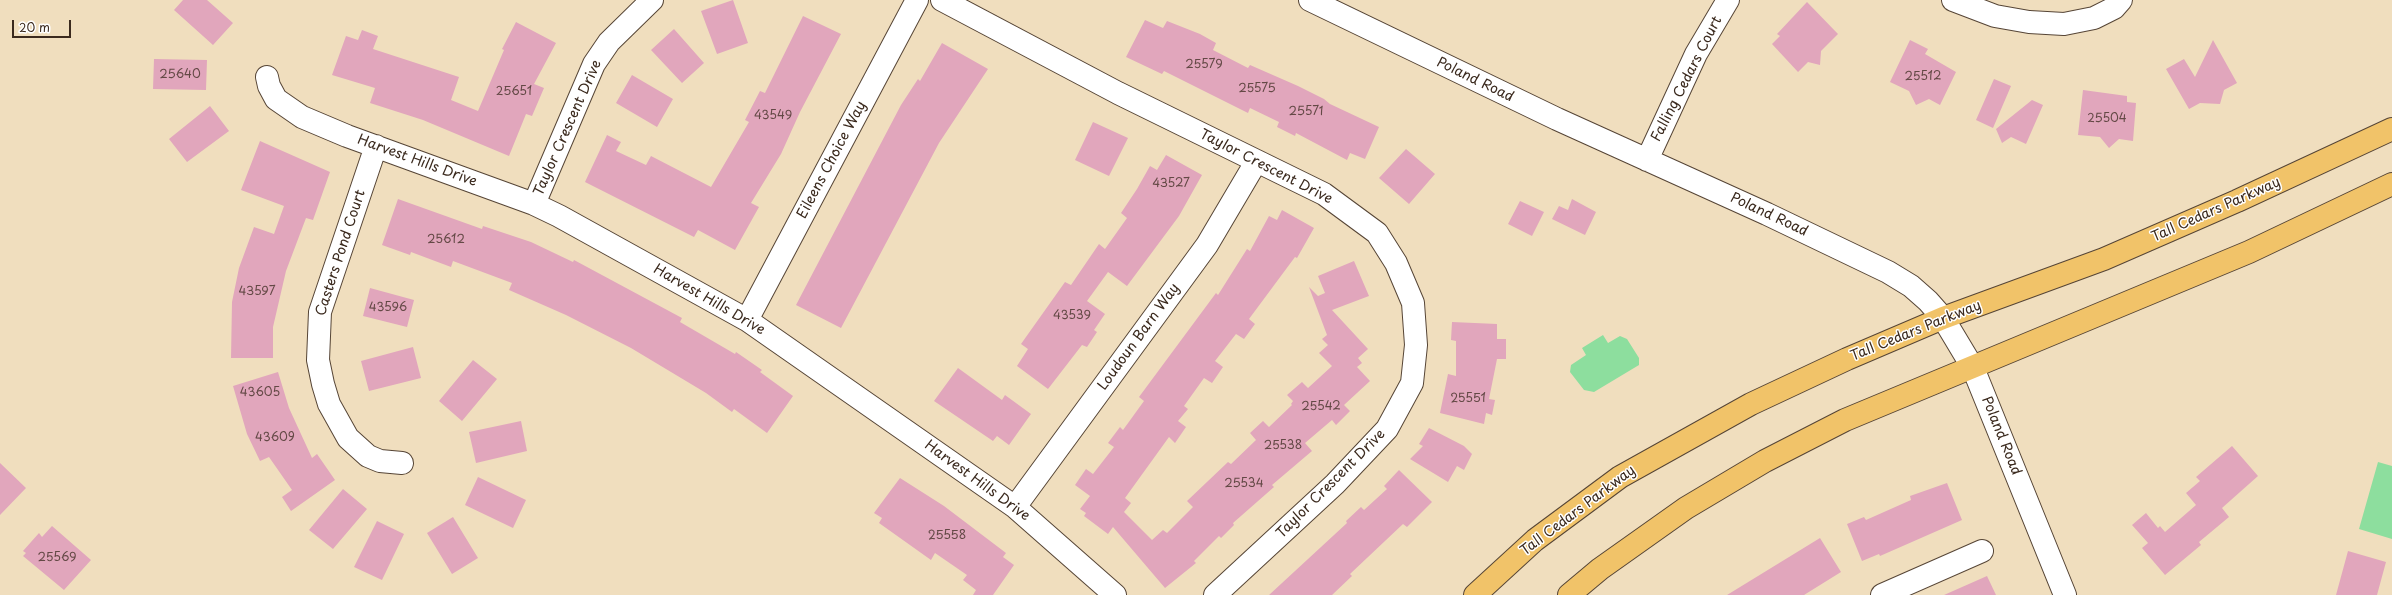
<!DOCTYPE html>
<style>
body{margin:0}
#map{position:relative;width:2392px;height:595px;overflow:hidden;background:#f0debe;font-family:"Playpen Sans",sans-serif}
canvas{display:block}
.scale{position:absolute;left:12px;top:20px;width:59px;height:18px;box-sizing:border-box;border:2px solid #3b2a1e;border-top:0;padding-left:5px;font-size:12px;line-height:14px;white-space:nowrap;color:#3b2a1e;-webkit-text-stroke:3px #fff;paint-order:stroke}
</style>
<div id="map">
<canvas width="2392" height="595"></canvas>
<div class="scale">20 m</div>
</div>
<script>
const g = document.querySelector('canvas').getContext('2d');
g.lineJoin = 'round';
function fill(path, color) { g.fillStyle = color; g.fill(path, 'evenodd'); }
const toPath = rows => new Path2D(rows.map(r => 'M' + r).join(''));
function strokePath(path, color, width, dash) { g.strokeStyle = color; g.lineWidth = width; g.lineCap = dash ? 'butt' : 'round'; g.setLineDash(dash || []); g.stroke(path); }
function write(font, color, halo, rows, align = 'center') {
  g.font = font + ' "Playpen Sans",sans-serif'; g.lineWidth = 3; g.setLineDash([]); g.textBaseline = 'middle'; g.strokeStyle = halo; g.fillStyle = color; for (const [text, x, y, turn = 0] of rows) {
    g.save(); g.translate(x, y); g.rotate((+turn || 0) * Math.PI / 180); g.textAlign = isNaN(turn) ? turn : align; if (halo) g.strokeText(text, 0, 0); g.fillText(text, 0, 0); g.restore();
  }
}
fill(toPath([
 [1603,335,1608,343,1620,336,1627,339,1639,358,1639,365,1594,392,1584,390,1570,372,1571,365,1586,355,1582,348],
 [2378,462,2392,466,2392,539,2359,529]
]), '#8dde9e');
fill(toPath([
 [183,0,207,0,233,23,213,45,174,10],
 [733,0,748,43,717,54,701,11],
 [1807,2,1838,34,1821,51,1820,65,1808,62,1798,72,1772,44,1780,36,1777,34],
 [803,16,841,34,800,112,781,154,751,203,759,207,735,250,698,230,694,237,585,182,607,135,621,142,616,151,646,165,651,156,711,187,749,122,745,120,760,91,765,93],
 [1145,20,1163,28,1167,21,1200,34,1216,43,1213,50,1248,68,1250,65,1298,86,1324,99,1330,104,1379,127,1365,159,1350,153,1347,160,1296,133,1295,136,1277,127,1279,122,1250,108,1248,113,1164,71,1162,74,1126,57],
 [516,22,556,43,534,84,544,88,532,116,526,114,509,156,423,120,370,103,375,88,332,75,346,36,358,40,362,30,378,36,373,49,459,77,451,100,478,111,504,50,502,49],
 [674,29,704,63,682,83,651,50],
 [1910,40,1928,49,1925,54,1956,72,1940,105,1929,99,1916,105,1909,91,1890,82],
 [2213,40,2237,83,2224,90,2220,104,2200,103,2189,109,2166,69,2184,59,2195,77],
 [942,43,988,69,939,143,841,328,796,305,901,105,918,79,920,81],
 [154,59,207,60,206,90,153,89],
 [632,75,673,99,657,127,616,103],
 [1994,79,2011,86,1993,128,1976,120],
 [2083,90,2127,96,2127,102,2136,103,2133,141,2119,139,2109,148,2100,137,2078,135],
 [2032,100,2043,105,2026,144,2011,137,2002,143,1996,129],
 [210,106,229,131,187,162,169,139],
 [1093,122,1128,138,1109,176,1075,160],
 [260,141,330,172,313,220,306,218,286,271,273,327,273,358,231,358,232,302,239,268,254,227,274,234,284,206,241,190],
 [1406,149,1435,174,1409,204,1379,178],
 [1166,155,1202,175,1179,216,1127,286,1108,272,1087,301,1105,314,1094,330,1097,332,1087,347,1082,345,1048,389,1017,366,1028,349,1021,344,1065,282,1071,285,1099,244,1105,249,1127,218,1121,213,1137,189,1150,166,1157,170],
 [398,199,482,229,483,226,531,242,573,262,574,260,682,318,680,322,735,354,736,352,762,370,760,372,793,396,767,433,734,409,732,412,706,393,631,348,566,315,509,290,512,283,453,261,451,267,411,252,410,255,382,245],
 [1572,199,1596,212,1585,235,1552,219,1559,206,1568,210],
 [1520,201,1544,212,1532,236,1508,224],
 [1282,210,1314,228,1297,258,1295,257,1249,319,1255,324,1244,339,1236,334,1215,361,1223,367,1212,383,1204,378,1184,406,1188,409,1178,421,1186,427,1175,443,1169,437,1125,498,1131,503,1124,512,1152,540,1163,530,1167,533,1193,507,1187,501,1228,462,1231,464,1256,440,1250,433,1263,421,1269,427,1292,405,1291,404,1293,401,1287,395,1302,382,1308,388,1332,366,1319,353,1328,345,1322,339,1327,335,1309,287,1318,296,1325,293,1318,276,1354,261,1369,296,1332,310,1368,349,1358,358,1362,363,1357,367,1370,381,1344,405,1350,411,1336,425,1332,420,1305,443,1312,451,1272,485,1274,487,1233,523,1234,525,1221,538,1219,536,1194,561,1196,563,1165,588,1113,527,1108,534,1084,516,1086,513,1080,509,1090,496,1075,485,1086,469,1093,474,1114,447,1108,443,1120,427,1123,430,1144,401,1139,397,1216,293,1218,295,1247,249,1250,251,1269,216,1277,220],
 [370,288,414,300,407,327,363,316],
 [1452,322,1497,324,1497,339,1506,339,1506,359,1497,359,1489,399,1495,400,1492,415,1486,413,1484,424,1440,413,1448,374,1456,376,1456,341,1451,340],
 [413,347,421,378,369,391,361,361],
 [473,360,497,379,462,421,439,401],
 [958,368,1002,400,1005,395,1031,414,1009,445,997,436,993,441,934,401],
 [278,372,289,408,312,458,317,454,335,480,291,511,282,497,292,490,269,457,260,461,247,434,233,386],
 [521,421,527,451,476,463,469,432],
 [1429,428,1464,446,1472,454,1464,470,1457,466,1448,482,1410,459,1423,446,1419,444],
 [2232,446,2258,476,2222,508,2229,517,2199,542,2201,545,2165,575,2142,548,2148,543,2132,525,2146,513,2158,528,2160,526,2165,532,2196,505,2186,493,2200,481,2196,477],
 [0,463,26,488,0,515],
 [1399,470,1432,502,1407,527,1403,524,1350,574,1352,576,1332,595,1269,595,1347,523,1346,521,1361,507,1364,510,1387,489,1384,486],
 [478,477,526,500,513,528,465,505],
 [900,478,944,506,1006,553,1003,557,1014,565,993,595,973,595,976,590,963,580,967,575,935,553,931,560,879,523,882,518,874,513],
 [1947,483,1962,520,1880,556,1879,554,1862,561,1847,524,1864,517,1866,520,1911,500,1910,496],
 [343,489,367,509,333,549,309,530],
 [453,517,478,558,452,574,427,533],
 [377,521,404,534,382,580,354,567],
 [52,526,91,560,64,590,23,556,26,553,23,551,39,533,42,537],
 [1820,538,1841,572,1804,595,1727,595],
 [2348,551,2386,562,2377,595,2336,595],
 [1987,576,1996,595,1944,595]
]), '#e1a6bc');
const minor = toPath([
 [942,0,1118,93,1324,194,1377,233,1396,263,1413,303,1416,345,1412,383,1387,429,1335,484,1215,595],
 [1310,0,1557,119,1767,214,1888,272,1911,286,1928,301,1943,318,1973,368,2065,595],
 [1953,0,1995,16,2029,22,2064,24,2094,18,2114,8,2121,0],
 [267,77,269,86,276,99,302,117,347,136,534,204,559,216,747,320,1015,507,1115,595],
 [376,146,320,312,318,360,323,384,329,404,348,438,368,456,380,461,402,463],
 [1647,160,1696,54,1728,0],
 [534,204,594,64,609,42,652,0],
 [747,320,917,0],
 [1015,507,1207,245,1256,162],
 [1882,595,1982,551]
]);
const major = toPath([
 [1475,595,1535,540,1620,477,1751,404,1847,359,1943,318,2104,259,2237,201,2392,129],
 [1569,595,1600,569,1686,508,1765,461,1845,420,2249,252,2392,184]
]);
strokePath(minor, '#564536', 24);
strokePath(major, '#564536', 24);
strokePath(minor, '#fff', 22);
strokePath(major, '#f1c369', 22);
write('12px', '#644946', null, [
 ["25579",1204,65],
 ["25640",180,75],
 ["25512",1923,77],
 ["25575",1257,89],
 ["25651",514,92],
 ["25571",1306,112],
 ["43549",773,116],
 ["25504",2107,119],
 ["43527",1171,184],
 ["25612",446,240],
 ["43597",257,292],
 ["43596",388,308],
 ["43539",1072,316],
 ["43605",260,393],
 ["25551",1468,399],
 ["25542",1321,407],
 ["43609",275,438],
 ["25538",1283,446],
 ["25534",1244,484],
 ["25558",947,536],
 ["25569",57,558]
]);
write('14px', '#3b2a1e', '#fff', [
 ["Falling Cedars Court",1687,79,-63],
 ["Poland Road",1475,80,26],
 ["Taylor Crescent Drive",568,128,-66],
 ["Eileens Choice Way",832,160,-62],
 ["Harvest Hills Drive",417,161,20],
 ["Taylor Crescent Drive",1266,167,27],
 ["Tall Cedars Parkway",2216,210,-24],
 ["Poland Road",1769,215,25],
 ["Casters Pond Court",341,253,-72],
 ["Harvest Hills Drive",709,300,30],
 ["Tall Cedars Parkway",1916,331,-22],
 ["Loudoun Barn Way",1139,337,-54],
 ["Poland Road",2001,436,68],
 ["Harvest Hills Drive",977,481,36],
 ["Taylor Crescent Drive",1331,484,-45],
 ["Tall Cedars Parkway",1578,511,-37]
]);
</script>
